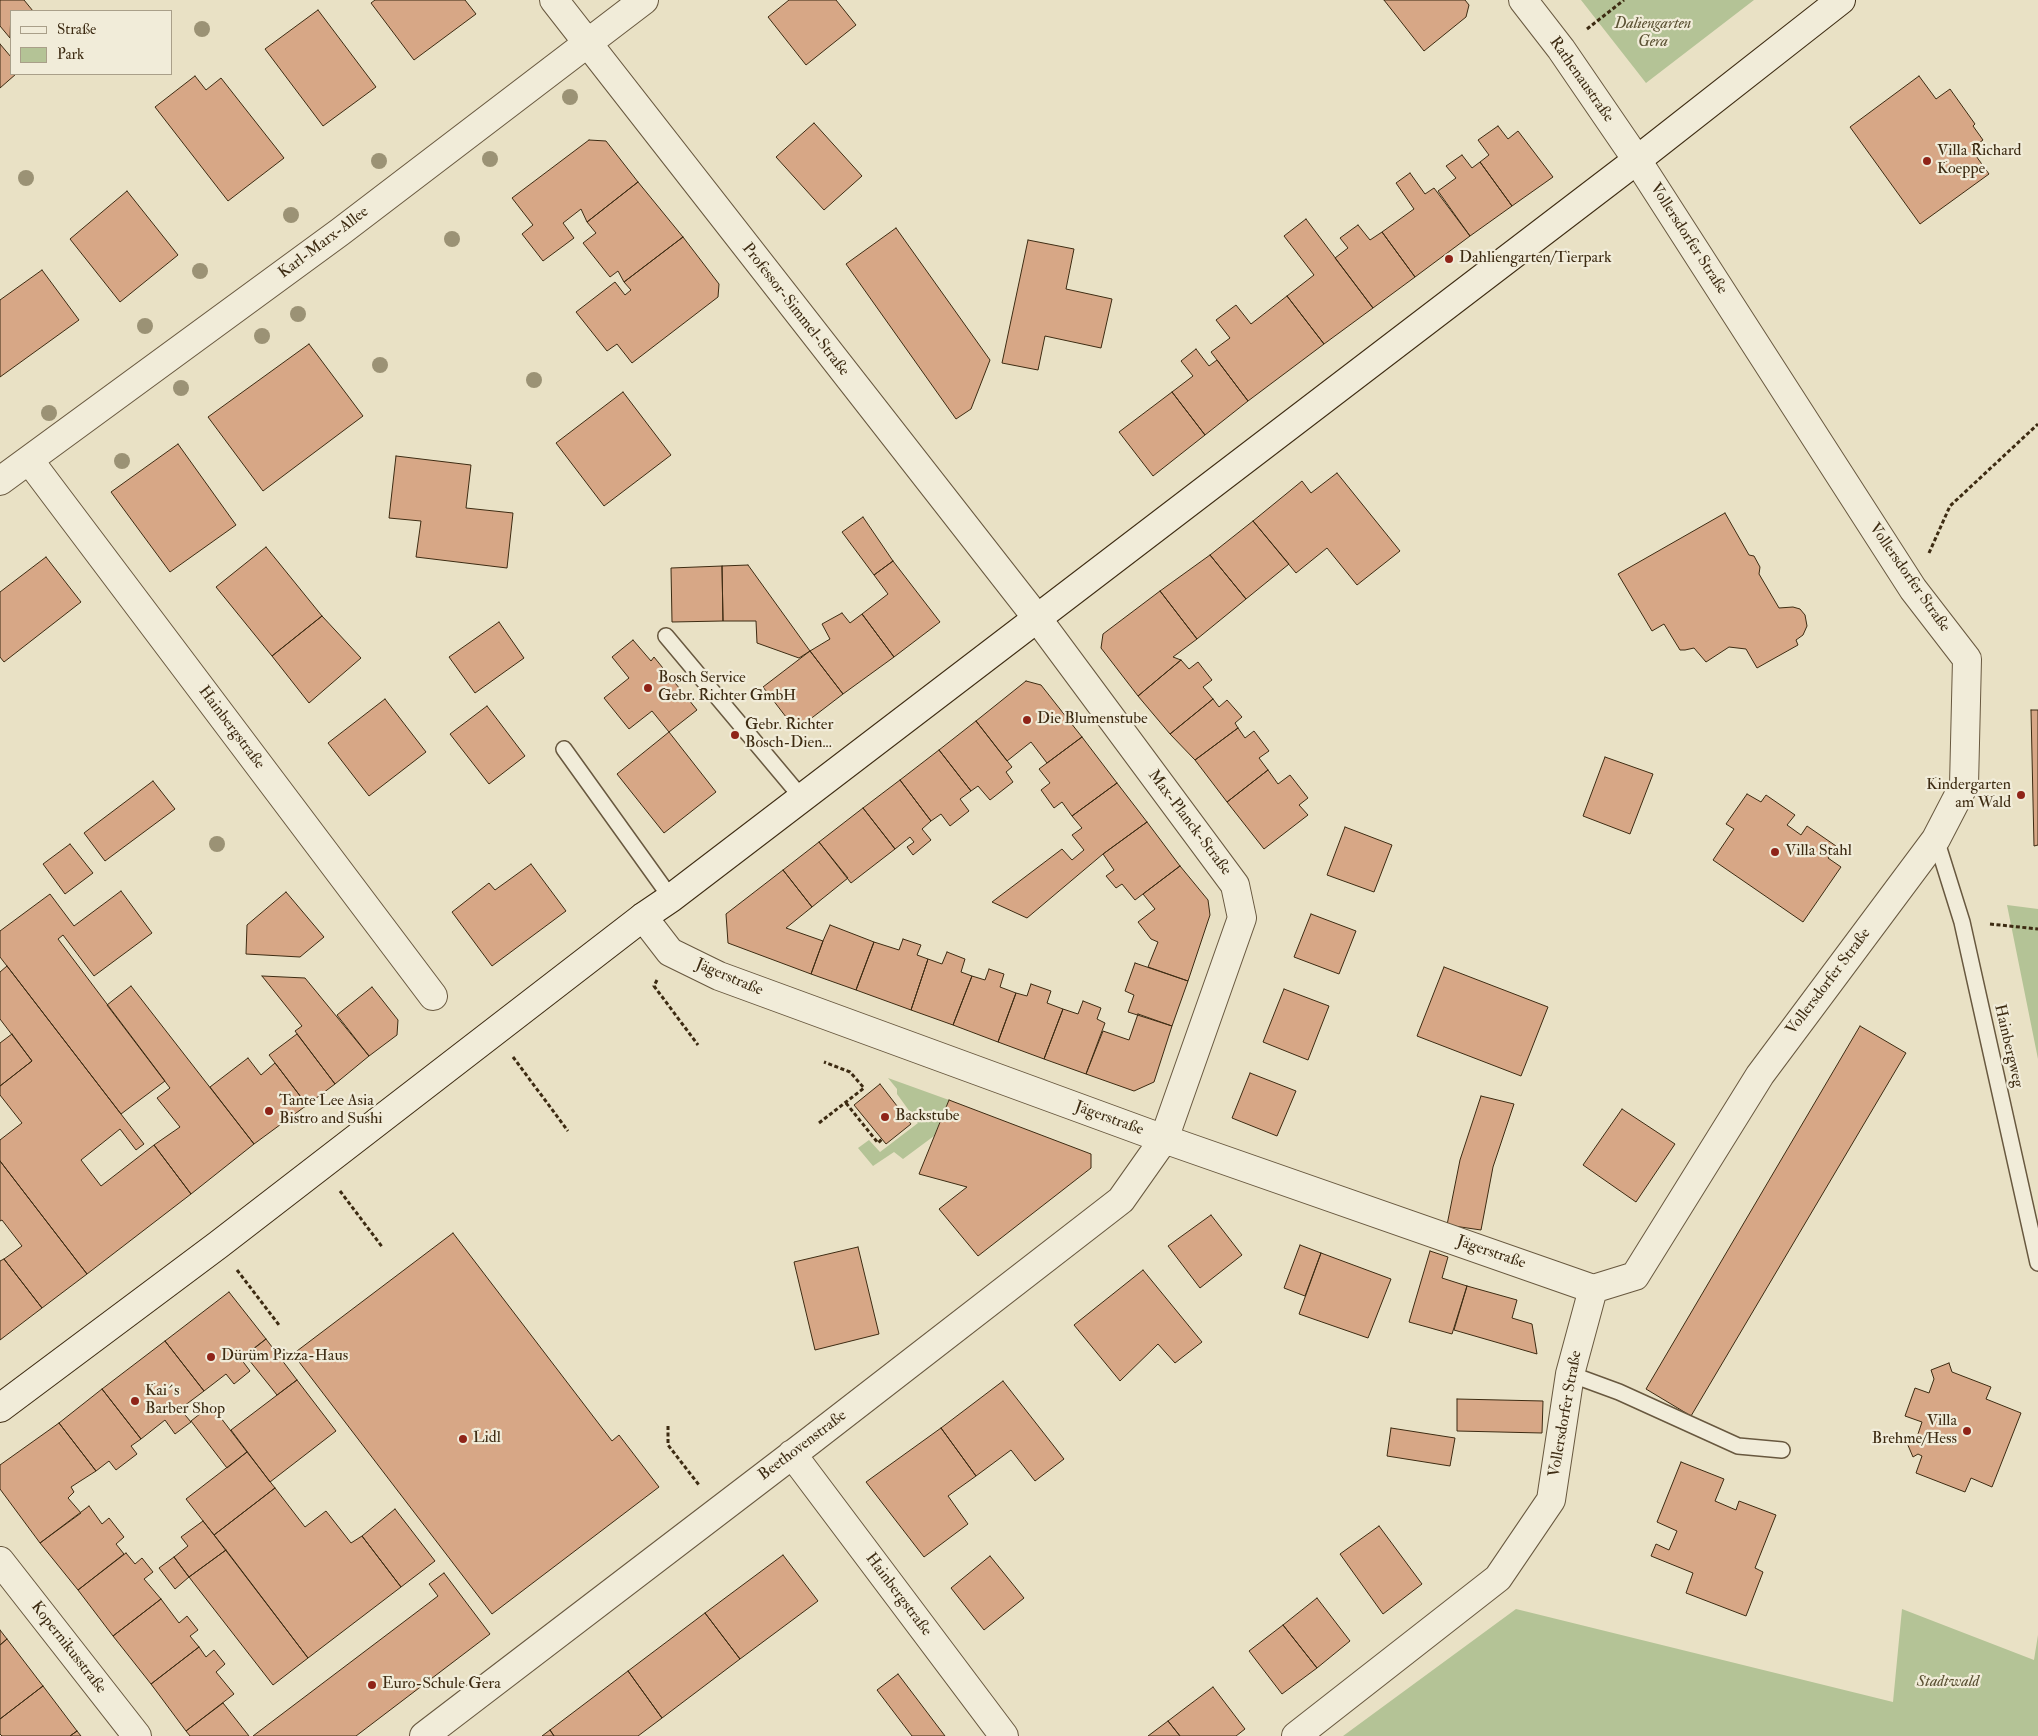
<!DOCTYPE html>
<meta charset="utf-8">
<style>
body{margin:0}
#map{position:relative;width:2038px;height:1736px;overflow:hidden;background:#e9e1c5;font-family:"IM FELL Double Pica",serif}
canvas{display:block}
.legend{position:absolute;left:10px;top:10px;width:162px;height:65px;box-sizing:border-box;background:#f1ecd9;border:1px solid #a99f89;margin:0;padding:6px 9px;list-style:none;font-size:15px;color:#3d2b12}
.legend li{display:flex;align-items:center;gap:10px;height:25px}
.legend b{width:25px;border:1px solid #a99f89}
</style>
<div id="map">
<canvas width="2038" height="1736"></canvas>
<ul class="legend">
<li><b style="height:6px;background:#f1ecd9"></b>Straße</li>
<li><b style="height:14px;background:#b4c396"></b>Park</li>
</ul>
</div>
<script>
const g = document.querySelector('canvas').getContext('2d');
g.lineJoin = 'round';
function fill(path, color) { g.fillStyle = color; g.fill(path, 'evenodd'); }
const toPath = rows => new Path2D(rows.map(r => 'M' + r).join(''));
function strokePath(path, color, width, dash) { g.strokeStyle = color; g.lineWidth = width; g.lineCap = dash ? 'butt' : 'round'; g.setLineDash(dash || []); g.stroke(path); }
function write(font, color, halo, rows, align = 'center') {
  g.font = font + ' "IM FELL Double Pica",serif'; g.lineWidth = 4.5; g.setLineDash([]); g.textBaseline = 'middle'; g.strokeStyle = halo; g.fillStyle = color; for (const [text, x, y, turn = 0] of rows) {
    g.save(); g.translate(x, y); g.rotate((+turn || 0) * Math.PI / 180); g.textAlign = isNaN(turn) ? turn : align; if (halo) g.strokeText(text, 0, 0); g.fillText(text, 0, 0); g.restore();
  }
}
fill(toPath([
 [1581,0,1754,0,1646,83],
 [2007,905,2038,909,2038,1059],
 [888,1078,949,1100,934,1136,903,1159,894,1152,873,1166,858,1148,869,1140,880,1152,918,1123,897,1094,897,1089],
 [1516,1609,1893,1702,1902,1609,2034,1660,2038,1635,2038,1736,1343,1736]
]), '#b4c396');
const building = toPath([
 [0,0,24,0,33,11,11,11,10,38,0,26,0,0],
 [375,0,465,0,476,14,414,60,371,3,375,0],
 [789,0,836,0,856,25,806,65,768,17,789,0],
 [1384,0,1465,0,1469,5,1466,17,1424,51,1384,0],
 [318,10,376,87,323,126,265,49,318,10],
 [0,44,11,57,11,74,16,74,0,88,0,44],
 [195,76,206,90,221,78,284,158,228,201,155,107,195,76],
 [1919,76,1936,99,1950,89,1975,124,1973,126,1983,140,1971,149,1989,174,1920,224,1850,127,1919,76],
 [814,123,862,176,824,210,776,157,814,123],
 [1498,126,1508,139,1518,131,1553,177,1512,206,1480,162,1489,155,1478,140,1498,126],
 [589,140,606,141,638,182,587,222,581,209,563,223,574,238,543,261,522,234,533,225,512,198,589,140],
 [1462,155,1472,168,1480,162,1512,206,1470,236,1438,191,1456,178,1446,166,1462,155],
 [1410,173,1425,194,1434,188,1470,236,1415,277,1382,232,1414,209,1396,183,1410,173],
 [638,182,683,237,624,282,618,271,610,277,583,243,596,233,587,222,638,182],
 [127,191,178,255,120,302,70,239,127,191],
 [1306,219,1373,308,1324,344,1287,296,1314,275,1284,236,1306,219],
 [1358,225,1370,240,1382,232,1415,277,1373,308,1335,258,1348,248,1340,238,1358,225],
 [896,228,990,360,971,409,956,419,846,264,896,228],
 [683,237,719,284,718,297,632,363,617,344,607,351,576,312,615,282,625,295,631,290,624,282,683,237],
 [1028,240,1074,249,1066,289,1112,299,1101,348,1045,336,1038,370,1002,363,1028,240],
 [42,270,79,320,0,377,0,300,42,270],
 [1287,296,1324,344,1248,401,1211,352,1230,338,1216,320,1236,305,1251,324,1287,296],
 [309,344,363,416,263,491,208,417,309,344],
 [1196,349,1209,366,1217,360,1248,401,1205,435,1172,392,1193,376,1181,361,1196,349],
 [623,392,671,455,604,506,556,443,623,392],
 [1172,392,1205,435,1153,476,1119,432,1172,392],
 [178,444,236,525,170,572,111,492,178,444],
 [396,456,471,465,466,508,513,513,507,568,416,557,421,521,389,518,396,456],
 [1337,473,1400,551,1357,585,1327,548,1296,573,1253,521,1302,481,1311,493,1337,473],
 [1725,513,1749,555,1754,556,1760,567,1759,574,1779,608,1793,607,1800,609,1805,615,1807,626,1803,635,1796,640,1798,645,1757,668,1746,649,1729,647,1706,662,1694,648,1685,650,1680,650,1664,624,1652,631,1618,574,1725,513],
 [863,517,893,561,874,575,842,532,863,517],
 [1253,521,1289,564,1246,599,1210,555,1253,521],
 [266,547,322,616,272,656,216,587,266,547],
 [1210,555,1246,599,1197,639,1160,591,1210,555],
 [46,557,81,602,4,662,0,657,0,592,46,557],
 [893,561,940,622,894,657,862,614,888,594,874,575,893,561],
 [748,565,810,651,799,658,757,643,756,621,723,621,722,566,748,565],
 [722,566,723,621,672,622,671,568,722,566],
 [1160,591,1197,639,1173,657,1181,660,1138,696,1101,648,1103,634,1160,591],
 [842,613,850,623,862,614,894,657,843,694,810,651,830,639,822,624,842,613],
 [322,616,361,658,309,703,272,656,322,616],
 [499,622,524,658,475,693,449,657,499,622],
 [633,640,651,661,654,657,697,710,669,732,652,711,629,729,604,698,629,678,612,657,633,640],
 [810,651,843,694,796,730,763,687,810,651],
 [1181,660,1189,669,1198,662,1212,680,1203,687,1213,699,1170,734,1138,696,1181,660],
 [1026,681,1041,685,1082,737,1047,763,1031,742,1007,761,976,721,1026,681],
 [385,699,426,752,369,796,328,743,385,699],
 [1213,699,1219,707,1227,700,1242,717,1235,723,1238,728,1195,760,1170,734,1213,699],
 [487,706,525,756,489,784,450,734,487,706],
 [2031,710,2038,710,2038,845,2034,846,2031,710],
 [976,721,1012,767,1006,772,1013,782,990,800,978,786,971,791,939,750,976,721],
 [1238,728,1245,738,1254,731,1269,751,1259,758,1268,770,1227,802,1195,760,1238,728],
 [669,732,716,792,664,833,617,774,669,732],
 [1082,737,1117,783,1072,816,1062,802,1054,808,1041,790,1050,783,1039,769,1082,737],
 [939,750,971,791,960,799,969,811,950,826,941,814,931,821,900,780,939,750],
 [1605,757,1653,774,1630,834,1583,816,1605,757],
 [1268,770,1278,784,1290,775,1308,798,1299,805,1308,815,1264,849,1227,802,1268,770],
 [900,780,931,821,922,829,931,840,913,855,907,847,914,842,910,837,895,849,863,808,900,780],
 [153,781,175,809,105,861,84,833,153,781],
 [1117,783,1147,822,1103,854,1027,918,992,902,1062,849,1072,860,1084,850,1072,835,1082,828,1072,816,1117,783],
 [1747,794,1761,802,1766,795,1795,815,1787,825,1801,835,1807,826,1836,846,1828,858,1841,867,1803,922,1713,860,1734,829,1726,824,1747,794],
 [863,808,895,849,851,883,819,842,863,808],
 [1147,822,1180,866,1135,900,1122,884,1116,888,1106,876,1114,870,1103,854,1147,822],
 [1345,827,1392,845,1374,892,1327,875,1345,827],
 [819,842,848,878,812,907,783,870,819,842],
 [70,844,93,873,65,894,43,864,70,844],
 [531,864,566,911,492,966,452,912,489,883,495,890,531,864],
 [1180,866,1208,900,1210,915,1188,981,1148,967,1158,942,1151,939,1138,922,1155,909,1143,894,1180,866],
 [783,870,812,907,786,928,823,941,811,974,728,943,726,914,783,870],
 [121,891,152,933,94,976,63,935,58,939,165,1081,121,1114,0,957,0,931,50,894,74,926,121,891],
 [286,892,324,937,300,957,246,954,247,925,286,892],
 [1311,914,1356,931,1339,974,1294,957,1311,914],
 [830,925,874,942,856,990,811,974,823,941,830,925],
 [903,939,921,945,917,955,928,959,911,1010,856,990,874,942,899,950,903,939],
 [947,952,965,959,961,972,972,976,953,1025,911,1010,928,959,942,964,947,952],
 [1135,963,1188,981,1172,1026,1128,1012,1134,995,1125,991,1135,963],
 [7,966,144,1144,136,1150,120,1129,81,1160,101,1186,154,1145,191,1194,87,1274,0,1161,0,1140,22,1123,0,1095,0,1086,32,1061,0,1019,0,972,7,966],
 [1444,967,1548,1007,1521,1076,1417,1036,1444,967],
 [989,969,1004,974,1000,987,1016,993,998,1042,953,1025,972,976,985,980,989,969],
 [262,976,305,978,369,1056,335,1084,295,1031,302,1026,262,976],
 [1031,984,1051,991,1047,1003,1063,1009,1044,1059,998,1042,1016,993,1027,996,1031,984],
 [131,986,254,1144,191,1194,154,1145,180,1127,157,1098,170,1088,107,1005,131,986],
 [372,987,398,1020,397,1035,369,1056,337,1015,372,987],
 [1284,989,1329,1006,1308,1060,1263,1042,1284,989],
 [1083,1001,1101,1008,1097,1019,1105,1023,1086,1074,1044,1059,1063,1009,1078,1014,1083,1001],
 [1138,1014,1172,1026,1154,1082,1134,1091,1086,1074,1103,1031,1129,1040,1138,1014],
 [1860,1026,1906,1053,1691,1416,1646,1389,1860,1026],
 [12,1034,32,1061,0,1086,0,1043,12,1034],
 [297,1034,335,1084,307,1105,269,1055,297,1034],
 [248,1058,261,1075,275,1063,307,1105,254,1144,210,1087,248,1058],
 [1250,1073,1296,1091,1277,1136,1232,1118,1250,1073],
 [880,1084,911,1124,886,1144,854,1105,880,1084],
 [1481,1096,1514,1104,1493,1167,1481,1230,1447,1225,1460,1160,1481,1096],
 [949,1100,1091,1154,1091,1168,978,1256,939,1209,967,1187,919,1174,949,1100],
 [1622,1109,1675,1144,1636,1202,1583,1165,1622,1109],
 [0,1161,87,1274,42,1308,4,1259,22,1246,2,1220,0,1221,0,1161],
 [1211,1215,1242,1255,1200,1288,1168,1246,1211,1215],
 [453,1233,612,1441,619,1435,659,1487,492,1614,293,1354,453,1233],
 [1300,1245,1321,1253,1305,1296,1284,1288,1300,1245],
 [858,1247,879,1334,815,1350,794,1262,858,1247],
 [1430,1251,1448,1257,1442,1278,1467,1286,1452,1334,1409,1322,1430,1251],
 [1321,1253,1391,1279,1368,1338,1299,1314,1321,1253],
 [4,1259,42,1308,0,1340,0,1261,4,1259],
 [1143,1270,1202,1342,1175,1363,1158,1344,1120,1381,1074,1325,1143,1270],
 [1467,1286,1517,1300,1512,1318,1532,1324,1537,1354,1454,1330,1467,1286],
 [229,1292,266,1339,241,1359,250,1371,234,1384,226,1374,204,1391,165,1341,229,1292],
 [266,1339,297,1380,277,1395,245,1355,266,1339],
 [165,1341,204,1391,180,1409,191,1422,175,1434,165,1420,141,1439,102,1389,165,1341],
 [1949,1363,1952,1372,1991,1387,1986,1399,2021,1413,1992,1487,1971,1478,1965,1492,1916,1473,1922,1456,1918,1454,1913,1457,1907,1443,1916,1440,1922,1422,1905,1416,1915,1388,1929,1393,1934,1379,1931,1370,1949,1363],
 [297,1380,336,1431,270,1482,231,1430,297,1380],
 [1003,1381,1064,1459,1035,1481,1011,1450,976,1476,941,1428,1003,1381],
 [102,1389,141,1439,131,1446,137,1454,116,1470,109,1461,96,1471,59,1423,102,1389],
 [1457,1399,1543,1401,1542,1433,1457,1431,1457,1399],
 [211,1405,247,1452,227,1468,191,1421,211,1405],
 [59,1423,96,1471,71,1487,74,1492,68,1498,81,1513,40,1543,0,1489,0,1465,59,1423],
 [941,1428,976,1476,948,1496,968,1524,924,1557,866,1482,941,1428],
 [1391,1428,1455,1438,1450,1466,1387,1456,1391,1428],
 [247,1452,275,1488,214,1535,186,1499,247,1452],
 [1681,1462,1724,1479,1715,1501,1736,1510,1739,1501,1776,1515,1755,1568,1763,1572,1746,1616,1686,1593,1693,1573,1651,1556,1656,1544,1669,1550,1677,1531,1657,1522,1681,1462],
 [275,1488,305,1527,326,1511,351,1543,362,1536,401,1587,308,1658,214,1535,275,1488],
 [89,1506,102,1524,109,1518,124,1537,116,1544,124,1554,78,1590,40,1543,89,1506],
 [395,1509,435,1561,401,1587,362,1536,395,1509],
 [203,1521,226,1550,189,1577,174,1557,188,1546,181,1537,203,1521],
 [1379,1526,1422,1584,1383,1614,1340,1554,1379,1526],
 [226,1550,308,1658,273,1685,189,1577,226,1550],
 [126,1553,135,1564,142,1558,153,1572,144,1579,161,1599,113,1636,78,1590,126,1553],
 [783,1555,818,1601,740,1659,705,1613,783,1555],
 [990,1556,1024,1598,984,1630,951,1588,990,1556],
 [174,1557,189,1577,175,1589,159,1568,174,1557],
 [444,1573,490,1634,356,1736,253,1736,438,1596,429,1584,444,1573],
 [1317,1598,1350,1641,1317,1668,1283,1625,1317,1598],
 [161,1599,179,1623,187,1616,198,1630,190,1636,199,1647,151,1684,113,1636,161,1599],
 [705,1613,740,1659,662,1718,628,1671,705,1613],
 [1283,1625,1317,1668,1282,1694,1249,1651,1283,1625],
 [0,1630,7,1639,0,1645,0,1630],
 [7,1639,43,1686,0,1719,0,1645,7,1639],
 [199,1647,206,1657,214,1650,225,1664,216,1672,234,1694,186,1731,151,1684,199,1647],
 [628,1671,662,1718,638,1736,554,1736,550,1730,628,1671],
 [898,1674,945,1736,912,1736,877,1690,898,1674],
 [43,1686,77,1731,70,1736,2,1736,0,1734,0,1719,43,1686],
 [1213,1687,1245,1729,1236,1736,1180,1736,1168,1721,1213,1687],
 [223,1703,249,1736,190,1736,186,1731,223,1703],
 [1168,1721,1180,1736,1148,1736,1168,1721],
 [550,1730,554,1736,542,1736,550,1730],
 [77,1731,81,1736,70,1736,77,1731]
]);
fill(building, '#d7a786');
strokePath(building, '#3d2b12', 1);
const lane = toPath([
 [666,636,802,798],
 [564,749,671,898],
 [1936,839,1962,922,2038,1263],
 [1570,1374,1619,1392,1738,1446,1782,1450]
]);
const street = toPath([
 [29,460,433,996],
 [0,481,340,232,644,0],
 [643,917,670,952,719,976,1164,1139,1593,1289],
 [792,1454,1004,1736],
 [0,1561,137,1736],
 [424,1736,810,1441,1121,1200,1164,1139,1242,918,1235,885,1037,618,554,0],
 [1296,1736,1498,1578,1551,1500,1570,1374,1593,1289,1635,1276,1760,1075,1936,839,1964,785,1967,659,1913,589,1637,160,1561,49,1523,0]
]);
const secondary = toPath([
 [0,1408,218,1245,643,917,671,898,1637,160,1841,0]
]);
strokePath(lane, '#68583f', 18);
strokePath(street, '#68583f', 30);
strokePath(secondary, '#3d2b12', 30);
strokePath(toPath([
 [1587,29,1624,0],
 [1929,553,1950,506,2038,424],
 [1990,924,2038,929],
 [657,980,654,986,698,1045],
 [513,1057,568,1131],
 [846,1103,878,1143,882,1139],
 [819,1123,864,1088,850,1072,824,1062],
 [340,1191,383,1248],
 [237,1270,279,1325],
 [668,1426,668,1445,699,1485]
]), '#3d2b12', 3, [4, 2.5]);
strokePath(lane, '#f1ecd9', 15);
strokePath(street, '#f1ecd9', 28);
strokePath(secondary, '#f1ecd9', 28);
g.fillStyle = '#9b9275';
for (const [x, y] of [
 [202,29],
 [570,97],
 [490,159],
 [379,161],
 [26,178],
 [291,215],
 [452,239],
 [200,271],
 [298,314],
 [145,326],
 [262,336],
 [380,365],
 [534,380],
 [181,388],
 [49,413],
 [122,461],
 [217,844]
]) { g.beginPath(); g.arc(x, y, 8, 0, 2 * Math.PI); g.fill(); }
for (const [x, y, r, color] of [
 [1927,161,5,"#8f2418"],
 [1449,259,5,"#8f2418"],
 [648,688,5,"#8f2418"],
 [1027,720,5,"#8f2418"],
 [735,735,5,"#8f2418"],
 [2021,795,5,"#8f2418"],
 [1775,852,5,"#8f2418"],
 [269,1111,5,"#8f2418"],
 [885,1117,5,"#8f2418"],
 [211,1357,5,"#8f2418"],
 [135,1401,5,"#8f2418"],
 [1967,1431,5,"#8f2418"],
 [463,1439,5,"#8f2418"],
 [372,1685,5,"#8f2418"]
]) { const dot = new Path2D(); dot.arc(x, y, r, 0, 2 * Math.PI); g.fillStyle = color; g.fill(dot); strokePath(dot, '#f1ecd9', 2); }
write('italic 16px', '#5b5133', '#f1ecd9', [
 ["Daliengarten",1653,25],
 ["Gera",1653,43],
 ["Stadtwald",1948,1683]
]);
write('16px', '#3d2b12', '#f1ecd9', [
 ["Rathenaustraße",1581,80,55],
 ["Vollersdorfer Straße",1688,239,57],
 ["Karl-Marx-Allee",324,243,-37],
 ["Professor-Simmel-Straße",795,310,52],
 ["Vollersdorfer Straße",1909,578,55],
 ["Hainbergstraße",231,728,53],
 ["Max-Planck-Straße",1189,823,53],
 ["Jägerstraße",729,978,23],
 ["Vollersdorfer Straße",1829,982,-53],
 ["Hainbergweg",2008,1046,77],
 ["Jägerstraße",1109,1119,20],
 ["Jägerstraße",1491,1253,19],
 ["Vollersdorfer Straße",1566,1414,-80],
 ["Beethovenstraße",803,1446,-37],
 ["Hainbergstraße",898,1595,53],
 ["Kopernikusstraße",68,1648,52]
]);
write('16px', '#3d2b12', '#f1ecd9', [
 ["Villa Richard",1937,152],
 ["Koeppe",1937,170],
 ["Dahliengarten/Tierpark",1459,259],
 ["Bosch Service",658,679],
 ["Gebr. Richter GmbH",658,697],
 ["Die Blumenstube",1037,720],
 ["Gebr. Richter",745,726],
 ["Bosch-Dien...",745,744],
 ["Kindergarten",2011,786,"right"],
 ["am Wald",2011,804,"right"],
 ["Villa Stahl",1785,852],
 ["Tante Lee Asia",279,1102],
 ["Bistro and Sushi",279,1120],
 ["Backstube",895,1117],
 ["Dürüm Pizza-Haus",221,1357],
 ["Kai´s",145,1392],
 ["Barber Shop",145,1410],
 ["Villa",1957,1422,"right"],
 ["Brehme/Hess",1957,1440,"right"],
 ["Lidl",473,1439],
 ["Euro-Schule Gera",382,1685]
], 'left');
</script>
